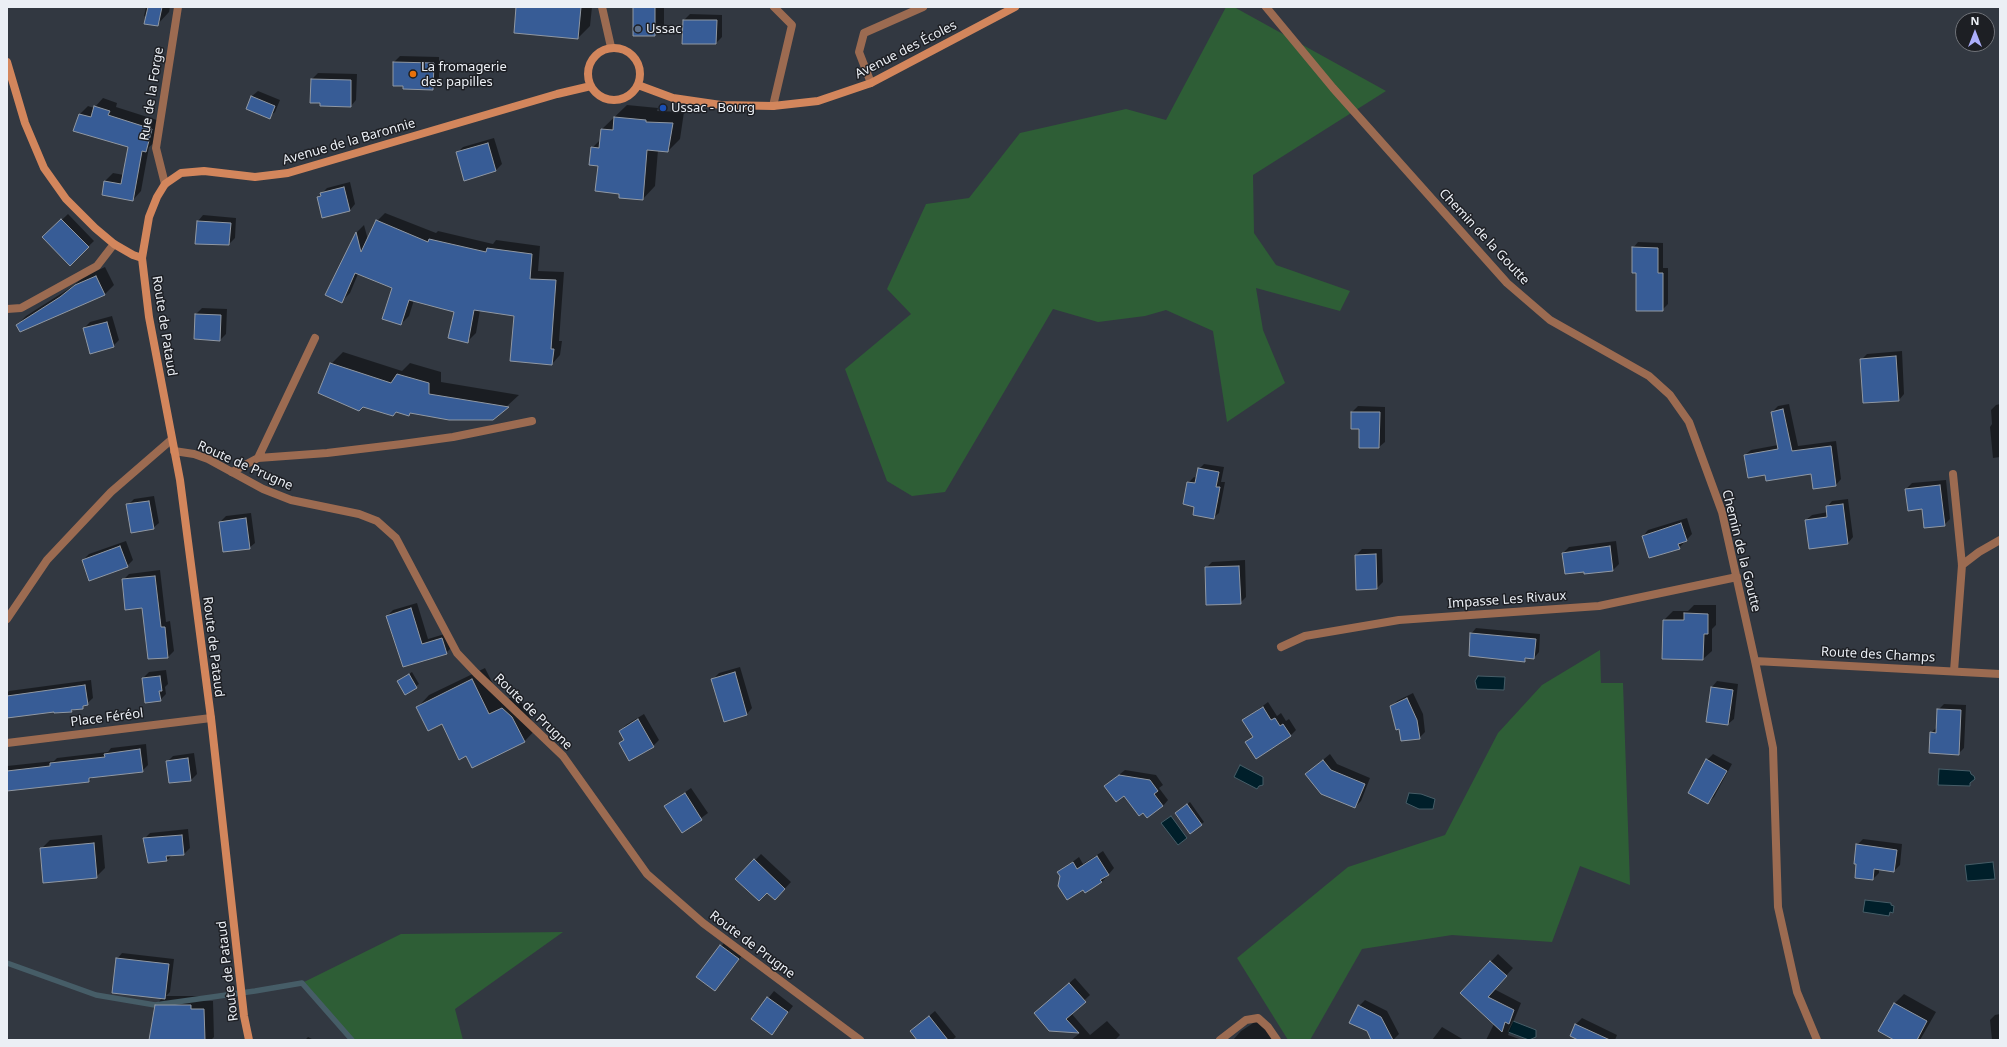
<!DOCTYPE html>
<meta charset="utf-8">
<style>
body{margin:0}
#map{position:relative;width:2007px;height:1047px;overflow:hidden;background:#323841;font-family:"Noto Sans",sans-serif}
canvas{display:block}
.frame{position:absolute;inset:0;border:8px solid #ebeff5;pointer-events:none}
.north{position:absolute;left:1955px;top:12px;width:40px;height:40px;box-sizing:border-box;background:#1d1f24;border:1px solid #6f7278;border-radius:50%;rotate:0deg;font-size:11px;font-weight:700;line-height:16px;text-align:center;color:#ebeff5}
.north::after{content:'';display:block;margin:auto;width:14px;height:18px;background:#acaffb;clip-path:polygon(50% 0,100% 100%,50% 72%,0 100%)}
</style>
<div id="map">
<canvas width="2007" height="1047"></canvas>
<div class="frame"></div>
<div class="north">N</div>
</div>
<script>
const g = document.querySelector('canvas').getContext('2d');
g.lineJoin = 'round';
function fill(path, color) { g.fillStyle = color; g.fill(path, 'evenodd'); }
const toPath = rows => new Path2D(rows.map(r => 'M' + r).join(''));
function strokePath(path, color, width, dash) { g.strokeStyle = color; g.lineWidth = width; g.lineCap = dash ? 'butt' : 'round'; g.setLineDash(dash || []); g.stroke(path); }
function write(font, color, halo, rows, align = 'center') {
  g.font = font + ' "Noto Sans",sans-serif'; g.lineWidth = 3; g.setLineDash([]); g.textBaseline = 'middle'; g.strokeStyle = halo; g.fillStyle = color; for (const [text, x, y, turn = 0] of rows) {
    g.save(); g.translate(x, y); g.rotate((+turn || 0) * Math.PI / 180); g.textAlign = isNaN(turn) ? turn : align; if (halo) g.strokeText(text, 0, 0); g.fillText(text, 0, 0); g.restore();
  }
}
fill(toPath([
 [1226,7,1234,7,1386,91,1253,175,1254,233,1276,265,1350,291,1340,311,1256,288,1263,330,1285,383,1227,422,1213,331,1166,310,1145,316,1098,322,1053,309,945,492,912,496,887,481,845,369,911,314,887,289,926,204,969,198,1020,133,1126,109,1166,120],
 [1600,650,1601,683,1623,683,1630,885,1580,866,1552,942,1452,935,1362,949,1310,1040,1288,1040,1237,958,1348,867,1445,835,1498,733,1542,685],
 [563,932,455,1009,463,1040,352,1040,302,983,401,934]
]), '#2e5e36');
const water = toPath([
 [1478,676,1505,677,1504,690,1477,689,1475,681,1478,676],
 [1240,765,1263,777,1263,785,1259,786,1257,789,1234,777,1240,765],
 [1939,769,1970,771,1971,774,1974,776,1975,779,1970,783,1970,786,1938,785,1939,769],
 [1409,793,1421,794,1435,799,1433,809,1419,809,1406,803,1409,793],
 [1171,816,1187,838,1178,845,1161,823,1171,816],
 [1993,862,1995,879,1967,881,1965,865,1993,862],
 [1865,900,1891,903,1891,905,1894,906,1893,913,1890,912,1889,916,1863,912,1865,900],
 [1513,1021,1536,1030,1536,1037,1529,1040,1508,1032,1513,1021]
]);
fill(water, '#001f2a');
strokePath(water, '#465d67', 1);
fill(toPath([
 [146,7,170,7,169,12,157,25,144,16],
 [518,7,592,7,590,26,578,38],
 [634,7,664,7,664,26,654,35],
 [690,14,722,15,722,37,716,43,683,43,684,20],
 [400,56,439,57,439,83,433,89,404,85,394,62],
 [318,73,357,74,356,100,351,106,312,79],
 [258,91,280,100,275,112,269,117,252,96],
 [103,98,117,103,116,107,160,121,154,143,149,147,141,191,133,200,105,181,113,173,124,175,130,146,80,114,88,106,94,108],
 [627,105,658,108,657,111,684,112,680,139,668,151,658,150,655,186,643,199,620,193,599,165,592,148,601,139,602,129],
 [494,138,502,164,496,170,464,179,457,153,463,147],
 [350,182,355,204,350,210,318,197,327,188],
 [385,213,436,233,438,231,493,244,496,240,540,246,538,271,564,272,559,341,562,341,560,355,552,364,515,316,480,310,476,333,468,341,455,311,414,300,409,316,401,324,393,288,358,274,350,293,341,302,326,294,356,233,364,225,368,240,377,221],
 [68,214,94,241,70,264,44,237],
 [203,215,236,218,235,238,229,244,198,221],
 [1638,242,1663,243,1663,268,1668,268,1668,304,1662,310,1637,272,1633,248],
 [105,267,114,285,105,294,20,331,17,325,26,316,70,288,85,276],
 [202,308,227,309,226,334,220,340,195,338,196,314],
 [112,316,119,340,113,346,84,328,90,322],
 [1902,351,1904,394,1899,400,1861,360,1867,354],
 [343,352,402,371,410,363,441,372,441,382,519,395,493,419,411,412,409,415,331,364],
 [1789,404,1798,446,1836,441,1841,479,1836,485,1812,473,1766,474,1745,455,1751,450,1778,445,1772,412,1778,406],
 [2000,404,2000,457,1993,458,1990,427,1992,424,1991,410,1996,405],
 [1358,406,1385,407,1385,442,1379,447,1360,447,1360,428,1352,412],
 [1204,464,1224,467,1221,482,1225,482,1219,513,1213,518,1188,483,1194,477,1197,478,1199,469],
 [1946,480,1950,519,1944,525,1906,489,1912,483],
 [154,496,159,523,153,528,128,505,134,499],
 [1848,499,1853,537,1848,543,1810,548,1806,520,1812,515,1828,512,1827,507,1832,501],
 [251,513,255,543,249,548,220,522,226,516],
 [1687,518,1692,534,1679,548,1643,536,1648,530],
 [126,541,133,560,127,566,83,560,89,554],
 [1616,541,1619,564,1613,570,1585,571,1563,553,1569,547],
 [1362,549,1382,549,1383,582,1377,588,1356,555],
 [1245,560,1246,597,1240,603,1206,568,1212,562],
 [160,570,166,622,170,621,174,651,168,657,143,607,123,580,129,574],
 [417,603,428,639,448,633,452,647,446,653,392,635,387,616,393,610],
 [1694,605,1716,605,1716,625,1712,629,1712,651,1703,659,1663,658,1664,620,1673,611,1688,611],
 [1476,628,1540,634,1539,652,1534,658,1528,657,1524,661,1471,634],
 [740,667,752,708,747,714,713,679,719,673],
 [485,668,502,702,514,696,524,705,536,729,524,742,466,755,442,723,417,708,429,695],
 [166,670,168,684,165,687,166,694,160,700,143,678,149,672],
 [412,672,419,684,405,694,398,681],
 [91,680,93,698,82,708,71,711,55,711,7,717,7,693,9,691],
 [1717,681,1738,684,1734,719,1728,724,1712,687],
 [1413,693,1423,714,1425,732,1419,738,1400,728,1391,707,1397,701],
 [1268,702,1277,716,1281,713,1286,721,1289,719,1296,730,1290,736,1246,742,1253,736,1244,720],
 [1944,704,1966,705,1964,748,1958,754,1931,733,1937,727,1938,710],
 [644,714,659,740,653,746,620,743,625,739,620,731,626,725],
 [146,744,148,765,142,771,93,777,89,781,7,790,7,766,54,761,57,758,108,752,111,748],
 [194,753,197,774,191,780,170,782,167,762,173,756],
 [1330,754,1337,764,1370,778,1361,801,1355,807,1306,774],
 [1713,754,1732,764,1714,797,1708,803,1707,760],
 [1125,770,1156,775,1163,785,1159,788,1168,800,1163,806,1124,795,1105,786],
 [691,788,708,813,682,832,666,806],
 [1190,802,1204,822,1190,832,1179,810],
 [188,829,190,848,184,854,172,855,167,860,144,839,150,833],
 [102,835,105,868,96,877,41,849,50,840],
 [1863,839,1902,844,1900,865,1894,871,1879,869,1879,873,1873,879,1857,845],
 [1103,851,1114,868,1102,882,1084,889,1061,876,1059,872,1079,857,1083,864],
 [761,854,791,882,775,899,767,891,737,879],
 [727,939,744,953,715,990,697,977],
 [122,953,174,959,170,992,166,996,200,996,200,1001,213,1001,214,1037,211,1040,150,1040,156,1005,163,997,117,959],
 [1498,954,1513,968,1494,989,1521,1003,1508,1035,1522,1040,1486,1040,1494,1024,1462,993],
 [1075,978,1090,995,1071,1013,1090,1035,1107,1021,1120,1035,1115,1040,1071,1040,1080,1033,1049,1030,1041,1008],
 [774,991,793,1006,772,1033,752,1018],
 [1904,994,1936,1012,1920,1040,1896,1040,1880,1031,1895,1003],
 [1365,1000,1387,1011,1399,1034,1393,1040,1372,1040,1359,1006],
 [935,1011,956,1037,952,1040,918,1040,911,1031],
 [2000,1014,2000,1040,1992,1040,1990,1020,1995,1015],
 [1261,1018,1276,1040,1233,1040,1241,1031],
 [1582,1018,1617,1035,1615,1040,1581,1040,1571,1036,1576,1024],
 [1442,1027,1464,1040,1432,1040],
 [308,1037,314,1040,305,1040]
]), '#0007');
strokePath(toPath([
 [7,963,96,995,155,1005,255,991,302,983,352,1040]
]), '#465d67', 5.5);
const building = toPath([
 [148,7,162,7,158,26,144,24,148,7],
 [516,7,581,7,578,39,514,33,516,7],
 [633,7,655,7,655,36,633,36,633,7],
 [683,20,717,20,716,44,682,44,683,20],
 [393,62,434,63,433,90,403,89,403,86,393,86,393,62],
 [311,79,351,80,351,107,320,106,320,103,310,103,311,79],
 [251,96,275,106,270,119,246,109,251,96],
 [94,106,110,111,108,115,152,129,146,152,142,151,133,201,102,195,104,181,121,184,128,147,73,131,79,114,91,117,94,106],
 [614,117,646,120,646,122,673,123,668,152,647,150,643,200,619,198,619,194,595,191,598,166,589,165,591,147,599,148,601,129,613,130,614,117],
 [488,143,496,171,464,181,456,152,488,143],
 [344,187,350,211,322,218,317,197,321,196,320,193,344,187],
 [61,219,89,247,70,266,42,237,61,219],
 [376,220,428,242,429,239,486,252,487,248,532,254,530,279,556,280,551,349,554,349,552,365,510,361,514,316,474,310,468,343,448,338,454,312,409,300,401,325,382,319,392,288,355,273,342,303,325,295,356,232,361,252,376,220],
 [197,221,231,223,229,245,195,244,197,221],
 [1632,247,1658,248,1658,273,1663,273,1663,311,1636,311,1636,273,1632,273,1632,247],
 [96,276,105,295,20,332,16,325,60,297,75,285,96,276],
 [195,314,221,315,220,341,194,339,195,314],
 [107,322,114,347,90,354,83,328,107,322],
 [1896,356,1899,401,1863,403,1860,359,1896,356],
 [330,363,391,383,397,374,429,383,429,394,509,407,493,420,449,420,410,413,409,416,396,412,393,416,363,407,359,411,318,393,330,363],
 [1783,409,1792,451,1831,446,1836,486,1813,489,1811,474,1766,481,1765,475,1748,478,1744,455,1778,449,1771,412,1783,409],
 [1351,412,1380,412,1379,448,1359,448,1359,429,1351,429,1351,412],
 [1198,468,1219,472,1216,487,1220,487,1214,519,1193,515,1194,507,1183,504,1187,482,1195,483,1198,468],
 [1940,485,1945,526,1924,528,1922,509,1908,511,1905,489,1940,485],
 [149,501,154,529,131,533,126,504,149,501],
 [1843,504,1848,544,1809,549,1805,520,1827,517,1826,506,1843,504],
 [246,518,250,549,223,552,219,522,246,518],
 [1681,523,1687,541,1678,544,1680,549,1649,558,1642,536,1681,523],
 [120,546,128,567,89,581,82,560,120,546],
 [1610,546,1613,571,1584,574,1584,572,1565,574,1562,553,1610,546],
 [1376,554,1377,589,1356,590,1355,555,1376,554],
 [1239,566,1241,604,1206,605,1205,567,1239,566],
 [155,576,161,627,165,627,168,658,148,659,142,608,125,610,122,579,155,576],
 [411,608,422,644,442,638,447,654,403,667,386,616,411,608],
 [1684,613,1708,614,1708,634,1704,634,1703,660,1662,659,1663,620,1684,620,1684,613],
 [1470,633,1536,639,1534,659,1525,658,1525,662,1469,656,1470,633],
 [735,672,747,715,724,722,711,679,735,672],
 [409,674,417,688,405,695,397,681,409,674],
 [160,676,162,691,159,691,161,701,145,703,142,678,160,676],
 [472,679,489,714,502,708,512,717,525,742,472,768,466,756,459,760,442,724,428,731,416,707,472,679],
 [85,685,88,705,83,706,83,709,71,710,72,712,54,713,54,712,7,718,7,696,85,685],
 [1711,687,1733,690,1728,725,1706,722,1711,687],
 [1407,698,1417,720,1420,739,1401,741,1399,729,1396,730,1390,706,1407,698],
 [1263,707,1271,720,1275,718,1280,726,1283,724,1291,736,1256,759,1245,742,1253,737,1242,720,1263,707],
 [1937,709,1961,710,1959,755,1929,753,1930,732,1936,733,1937,709],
 [638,719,654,747,629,761,619,743,624,740,619,731,638,719],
 [140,749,143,772,89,778,89,782,7,791,7,771,50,766,50,763,105,757,104,754,140,749],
 [188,758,191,781,169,783,166,761,188,758],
 [1706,759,1727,771,1708,804,1688,793,1706,759],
 [1323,760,1331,770,1365,784,1355,808,1321,794,1305,774,1323,760],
 [1119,775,1150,780,1158,791,1154,794,1163,806,1147,818,1143,813,1139,816,1124,796,1116,802,1104,786,1119,775],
 [685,793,702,820,682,833,664,806,685,793],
 [1187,804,1202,825,1190,834,1175,813,1187,804],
 [182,835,184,855,166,856,167,861,148,863,143,838,182,835],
 [94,843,97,878,43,883,40,848,94,843],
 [1856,844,1897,850,1894,872,1874,869,1873,880,1855,878,1856,864,1854,864,1856,844],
 [1097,856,1109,875,1100,880,1102,882,1093,888,1085,893,1083,890,1067,900,1058,886,1060,876,1057,872,1073,862,1077,869,1097,856],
 [754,859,785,889,775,900,767,893,759,901,735,879,754,859],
 [720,945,739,959,715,991,696,977,720,945],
 [116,958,169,964,165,999,112,993,116,958],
 [1490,961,1507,976,1488,997,1514,1010,1509,1024,1505,1022,1502,1032,1460,993,1490,961],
 [1069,983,1086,1002,1066,1019,1079,1033,1049,1031,1034,1013,1069,983],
 [767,997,788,1012,772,1035,751,1019,767,997],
 [1894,1003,1927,1021,1917,1040,1894,1040,1878,1031,1894,1003],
 [155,1005,191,1005,191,1009,204,1009,205,1040,149,1040,155,1005],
 [1358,1005,1381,1017,1393,1040,1371,1040,1367,1031,1349,1023,1358,1005],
 [929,1016,948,1040,917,1040,910,1031,929,1016],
 [1575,1024,1610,1040,1578,1040,1570,1036,1575,1024]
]);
fill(building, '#375c96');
strokePath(building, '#9098a3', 1);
strokePath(toPath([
 [871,83,859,52,864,33,923,7],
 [773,106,792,25,774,7],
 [7,309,21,308,97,266,114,244],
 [258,458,315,338],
 [232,472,258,458,327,453,402,444,453,437,532,421],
 [1953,474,1962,565,1954,671],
 [1962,565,1979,552,2000,540],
 [7,619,47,560,111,492,171,440]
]), '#9c6b51', 8);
strokePath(toPath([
 [602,7,611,47],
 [1266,7,1333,88,1507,283,1550,320,1649,376,1670,395,1689,422,1722,512,1755,661,1773,748,1778,907,1797,992,1817,1040],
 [165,184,156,148,178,7],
 [174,451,194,454,208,459,263,489,291,500,359,514,377,521,396,538,457,653,476,673,563,756,647,874,703,923,860,1040],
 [1281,647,1305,636,1399,620,1599,606,1737,577],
 [1755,661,2000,674],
 [7,743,211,718],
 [1220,1040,1246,1020,1258,1018,1268,1027,1277,1040]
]), '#9c6b51', 8);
strokePath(toPath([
 '588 74a26 26 0 1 1 52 0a26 26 0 1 1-52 0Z',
 [7,62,25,123,44,168,66,199,95,228,114,244,133,255,142,258],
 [638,85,673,98,721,105,773,106,818,101,871,83,1015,7],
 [249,1040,244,1016,211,718,180,480,149,317,142,258,149,217,157,197,165,184,181,173,204,171,255,177,288,173,557,94,591,86]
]), '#d3865c', 8);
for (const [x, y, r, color] of [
 [638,29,4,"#5c6f8a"],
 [413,74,4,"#e8710a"],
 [663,108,4,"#1a4fb4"]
]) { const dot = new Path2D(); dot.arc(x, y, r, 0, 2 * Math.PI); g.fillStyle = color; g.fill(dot); strokePath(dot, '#1d1f24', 1.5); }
write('13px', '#ebeff5', '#1d1f24', [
 ["Ussac",646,29],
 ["La fromagerie",421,67],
 ["des papilles",421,82],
 ["Ussac - Bourg",671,108]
], 'left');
write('13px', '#ebeff5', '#1d1f24', [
 ["Avenue des Écoles",906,50,-27],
 ["Rue de la Forge",152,94,-81],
 ["Avenue de la Baronnie",349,142,-16],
 ["Chemin de la Goutte",1484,237,47],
 ["Route de Pataud",164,326,81],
 ["Route de Prugne",245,466,24],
 ["Chemin de la Goutte",1741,551,76],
 ["Impasse Les Rivaux",1507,600,-4],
 ["Route de Pataud",213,647,83],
 ["Route des Champs",1878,655,3],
 ["Route de Prugne",533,712,44],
 ["Place Féréol",107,718,-7],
 ["Route de Prugne",752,945,37],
 ["Route de Pataud",228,971,-97]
]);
</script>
